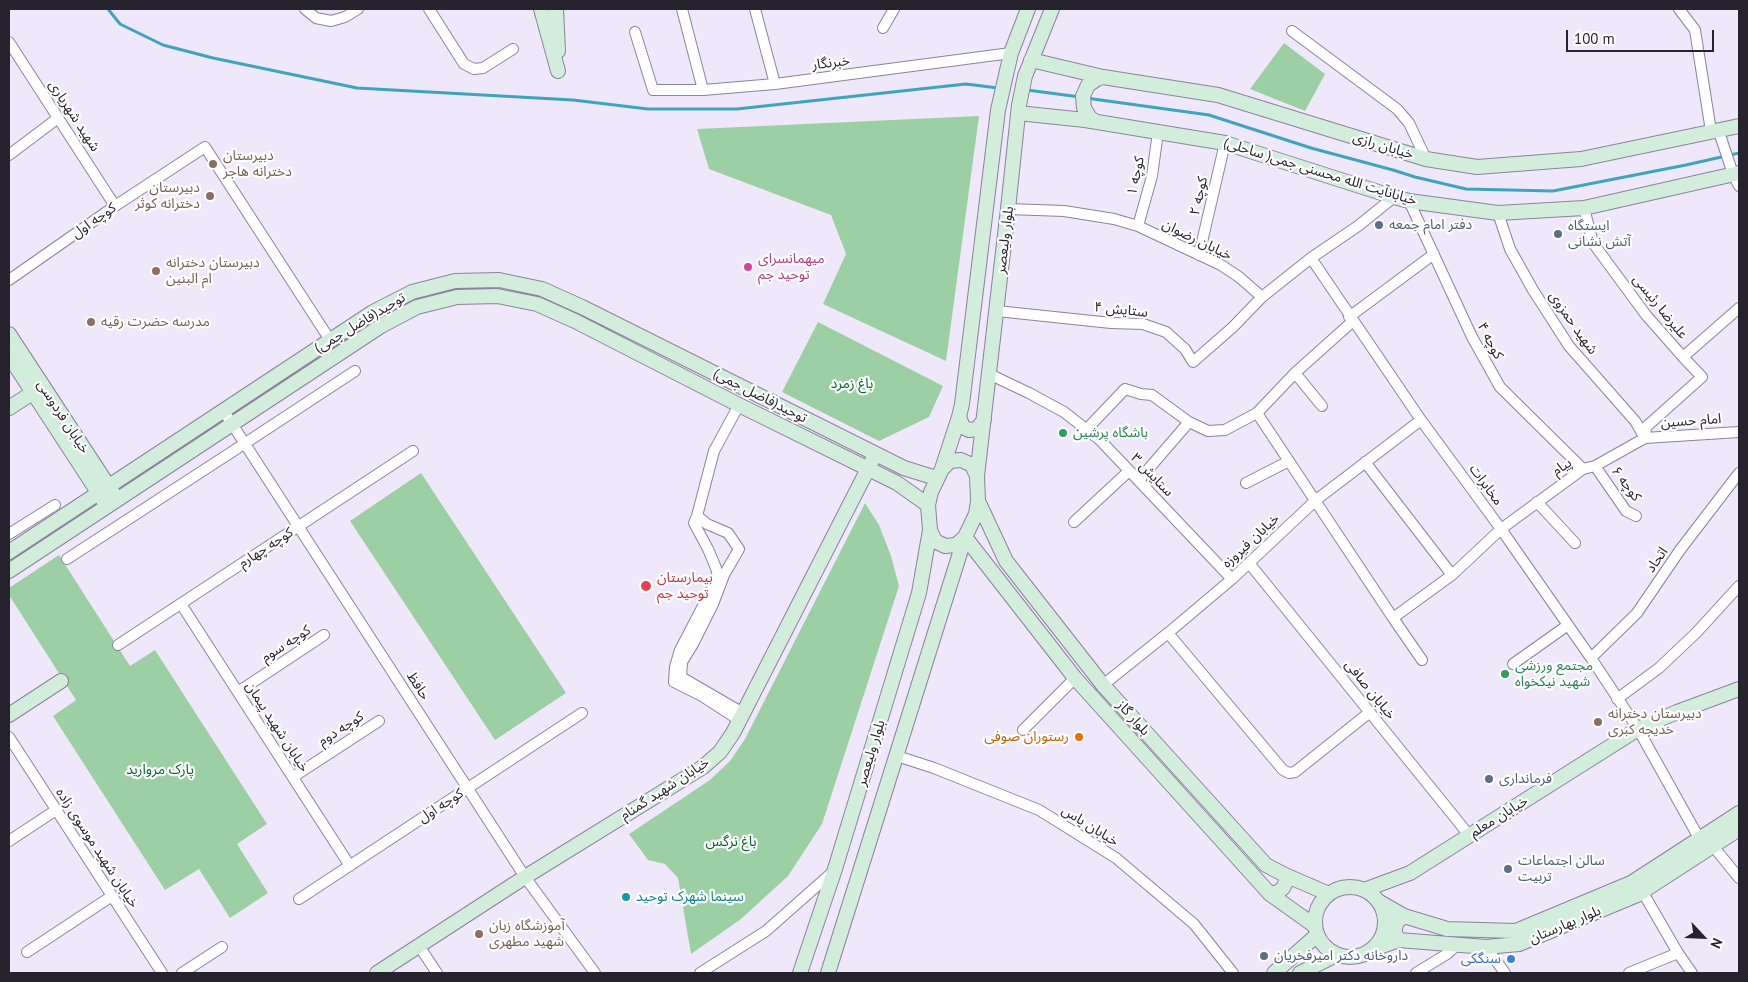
<!DOCTYPE html>
<meta charset="utf-8">
<style>
body{margin:0}
#map{position:relative;width:1748px;height:982px;overflow:hidden;background:#efe8fb;font-family:"PT Sans",sans-serif}
canvas{display:block}
.frame{position:absolute;inset:0;border:10px solid #27232e;pointer-events:none}
.north{position:absolute;left:1678px;top:912px;width:50px;height:50px;-webkit-text-stroke:4px #fff;paint-order:stroke;rotate:115deg;font-size:14px;font-weight:700;line-height:20px;text-align:center;color:#27232e}
.north::after{content:'';display:block;margin:auto;width:18px;height:22px;background:#27232e;clip-path:polygon(50% 0,100% 100%,50% 72%,0 100%)}
.scale{position:absolute;left:1566px;top:30px;width:148px;height:22px;box-sizing:border-box;border:2px solid #27232e;border-top:0;padding-left:6px;font-size:15px;line-height:18px;white-space:nowrap;color:#27232e;-webkit-text-stroke:4px #fff;paint-order:stroke}
</style>
<div id="map">
<canvas width="1748" height="982"></canvas>
<div class="frame"></div>
<div class="north">N</div>
<div class="scale">100 m</div>
</div>
<script>
const g = document.querySelector('canvas').getContext('2d');
g.lineJoin = 'round';
function fill(path, color) { g.fillStyle = color; g.fill(path, 'evenodd'); }
const toPath = rows => new Path2D(rows.map(r => 'M' + r).join(''));
function strokePath(path, color, width, dash) { g.strokeStyle = color; g.lineWidth = width; g.lineCap = dash ? 'butt' : 'round'; g.setLineDash(dash || []); g.stroke(path); }
function write(font, color, halo, rows, align = 'center') {
  g.font = font + ' "PT Sans","Noto Sans Arabic",sans-serif'; g.lineWidth = 4.5; g.setLineDash([]); g.textBaseline = 'middle'; g.strokeStyle = halo; g.fillStyle = color; for (const [text, x, y, turn = 0] of rows) {
    g.save(); g.translate(x, y); g.rotate((+turn || 0) * Math.PI / 180); g.textAlign = isNaN(turn) ? turn : align; if (halo) g.strokeText(text, 0, 0); g.fillText(text, 0, 0); g.restore();
  }
}
fill(toPath([
 [1284,43,1325,74,1305,111,1250,89],
 [979,116,946,361,823,304,846,254,831,215,709,169,697,129],
 [818,322,943,386,929,417,879,441,782,392],
 [421,473,566,693,495,740,350,521],
 [865,503,879,525,891,556,899,586,822,824,788,876,741,919,691,954,678,878,665,864,648,860,629,834,710,780,730,761,745,739],
 [59,555,130,666,155,650,267,824,237,844,268,893,230,918,199,869,165,890,53,716,76,700,9,595,9,588]
]), '#9dcfa4');
strokePath(toPath([
 [108,9,120,24,163,45,213,58,357,88,573,100,648,109,737,109,966,84,998,88],
 [1027,90,1080,97],
 [1086,98,1209,115,1311,148,1393,170,1415,177,1466,189,1553,191,1686,165,1739,153]
]), '#3fa5bf', 3);
const street = toPath([
 [305,9,316,18,331,21,345,17,358,9],
 [429,9,464,64,474,69,483,68,513,49],
 [682,9,703,90],
 [755,9,775,84],
 [1679,9,1695,30,1711,131],
 [883,28,894,9],
 [1292,31,1397,109,1409,123,1426,159],
 [635,32,653,90,703,90,775,84,1011,53],
 [9,42,115,206],
 [1718,129,1733,174,1739,186],
 [9,155,58,118],
 [1409,201,1472,337,1500,387,1583,469],
 [1584,208,1593,243,1646,315,1683,357,1739,308],
 [1008,209,1064,211,1114,219,1138,226,1221,265,1239,277,1262,297],
 [1498,213,1510,249,1533,290,1569,346,1635,421,1645,438],
 [1138,226,1152,176,1158,132],
 [1199,255,1225,143],
 [1311,258,1421,420,1501,529,1591,658,1638,729,1699,838],
 [9,280,115,206,205,147,330,340],
 [997,311,1111,323,1143,324,1166,332,1185,349,1193,362,1233,327,1262,297,1311,258,1358,226,1394,197],
 [1349,317,1434,254],
 [1295,373,1322,406],
 [989,374,1029,393,1064,412,1100,440,1232,579],
 [739,405,714,451,697,516,694,523,708,549,716,568,718,577,680,650,675,667,674,682,702,696,739,720],
 [223,410,525,877,595,973],
 [1257,413,1393,618,1452,575,1501,529,1583,469,1595,466,1645,438,1739,432],
 [1086,430,1125,389,1141,394,1152,395,1189,422],
 [1645,438,1646,427,1702,377,1683,357],
 [1365,462,1452,575],
 [1595,466,1626,511,1636,516],
 [1139,480,1189,422,1208,431,1225,430,1257,413,1295,373,1353,321],
 [1246,483,1289,461],
 [1537,502,1575,543],
 [697,516,707,524,728,533,739,549,724,575,713,604,693,644,682,662,681,677,743,713],
 [1074,522,1129,471],
 [9,534,55,505],
 [67,559,244,444,355,371],
 [1249,563,1469,835],
 [181,604,350,866],
 [1393,618,1422,660],
 [1168,633,1283,770,1289,773,1295,772,1370,712],
 [118,645,413,451],
 [1591,658,1637,613,1680,550,1739,473],
 [1513,664,1568,625],
 [1103,685,1168,633,1232,579,1316,500,1421,420],
 [238,692,324,635],
 [1617,699,1659,668,1696,633,1739,586],
 [1023,730,1075,678],
 [9,737,162,973],
 [897,756,934,768,1039,810,1116,858,1194,924,1233,973],
 [293,777,379,721],
 [9,841,56,810],
 [1713,846,1739,878],
 [1642,891,1678,953,1692,973],
 [299,899,582,713],
 [419,946,437,973],
 [1486,947,1505,973],
 [27,952,112,896],
 [182,973,222,947],
 [700,973,766,931,835,870],
 [1416,973,1447,954,1458,944],
 [1629,973,1678,953]
]);
const secondary = toPath([
 [541,9,558,71],
 [556,9,558,51],
 [1031,60,1103,77,1218,95,1426,159,1477,167,1581,159,1739,126],
 [1018,113,1085,120,1225,143,1394,197,1409,201,1498,213,1584,208,1739,173],
 [1095,121,1090,118,1084,108,1083,96,1088,85,1097,79,1103,77],
 [9,334,113,493],
 [9,356,103,500],
 [9,408,40,388],
 [959,417,963,427,969,430,977,429,984,420],
 [961,460,972,465,977,476,978,501,976,514,965,537,956,545,945,546,935,541,930,530,928,505,931,492,942,469,950,461,961,460],
 [942,469,959,417,962,404,998,110,1011,53,1028,9],
 [977,476,1008,209,1019,105,1025,76,1052,9],
 [978,501,1006,561,1103,685,1266,865,1285,875,1329,894],
 [965,537,1075,678,1270,894,1315,926],
 [9,552,373,312,412,292,455,281,499,280,542,289,582,307,904,468,936,478],
 [9,571,381,326,417,307,457,297,497,296,537,304,575,321,739,405,897,483,928,505],
 [9,715,61,681],
 '1315 922a35 35 0 1 1 70 0a35 35 0 1 1-70 0Z',
 [1364,890,1410,873,1638,729,1677,712,1739,689],
 [1270,894,1278,892,1283,888,1286,882,1285,875],
 [1378,901,1404,916,1447,929,1516,931,1631,883,1739,813],
 [1399,940,1395,934,1395,928,1397,922,1404,916],
 [1371,950,1399,940,1486,947,1519,944,1637,895,1739,829],
 [377,973,525,877,703,767,720,752,733,733,872,461],
 [800,973,835,869,919,593,930,530],
 [828,973,965,537],
 [1274,973,1317,935],
 [1300,973,1336,955]
]);
strokePath(street, '#8c829e', 12);
strokePath(secondary, '#8c829e', 16);
strokePath(street, '#fff', 10);
strokePath(secondary, '#d2eddb', 14);
for (const [x, y, r, color] of [
 [213,164,5,"#8d6e63"],
 [210,196,5,"#8d6e63"],
 [1379,225,5,"#5c6f8a"],
 [1558,234,5,"#5c6f8a"],
 [748,267,5,"#d1479c"],
 [156,271,5,"#8d6e63"],
 [91,322,5,"#8d6e63"],
 [1063,433,5,"#2e9e5b"],
 [646,586,6,"#e0444e"],
 [1505,674,5,"#2e9e5b"],
 [1598,722,5,"#8d6e63"],
 [1079,737,5,"#e8710a"],
 [1489,779,5,"#5c6f8a"],
 [1508,869,5,"#5c6f8a"],
 [626,897,5,"#0f9aa8"],
 [479,934,5,"#8d6e63"],
 [1264,956,5,"#5c6f8a"],
 [1511,959,5,"#3f7fe0"]
]) { const dot = new Path2D(); dot.arc(x, y, r, 0, 2 * Math.PI); g.fillStyle = color; g.fill(dot); strokePath(dot, '#fff', 2); }
write('14px', '#27232e', '#fff', [
 ["خبرنگار",831,63,-7],
 ["شهید شهریاری",74,116,57],
 ["خیابان رازی",1383,146,17],
 ["خیابانآیت الله محسنی جمی( ساحلی)",1320,172,17],
 ["کوچه ۱",1136,176,-78],
 ["کوچه ۲",1199,196,-77],
 ["کوچه اول",94,221,-35],
 ["بلوار ولیعصر",1005,240,-83],
 ["خیابان رضوان",1197,240,26],
 ["علیرضا رئیسی",1660,307,51],
 ["ستایش ۴",1121,310,6],
 ["توحید(فاضل جمی)",360,323,-31],
 ["شهید حمزوی",1573,323,55],
 ["کوچه ۴",1490,341,62],
 ["توحید(فاضل جمی)",760,396,27],
 ["خیابان فردوسی",63,417,57],
 ["امام حسین",1691,421,-4],
 ["پیام",1562,467,-35],
 ["ستایش ۳",1152,475,46],
 ["کوچه ۶",1626,484,53],
 ["مخابرات",1486,485,54],
 ["خیابان فیروزه",1251,541,-43],
 ["کوچه چهارم",266,548,-33],
 ["اتحاد",1657,560,-55],
 ["کوچه سوم",286,644,-33],
 ["حافظ",418,686,57],
 ["خیابان صافی",1370,690,51],
 ["بلوار گاز",1133,718,48],
 ["خیابان شهید پیمان",277,727,57],
 ["کوچه دوم",341,729,-33],
 ["بلوار ولیعصر",871,753,-73],
 ["خیابان شهید گمنام",665,789,-33],
 ["کوچه اول",441,806,-33],
 ["خیابان معلم",1499,817,-32],
 ["خیابان یاس",1090,826,32],
 ["خیابان شهید موسوی زاده",97,848,57],
 ["بلوار بهارستان",1565,925,-23]
]);
write('14px', '#785e54', '#fff', [
 ["دبیرستان",223,156],
 ["دخترانه هاجر",223,172],
 ["دبیرستان",200,188,"right"],
 ["دخترانه کوثر",200,204,"right"],
 ["دبیرستان دخترانه",166,263],
 ["ام البنین",166,279],
 ["مدرسه حضرت رقیه",101,322],
 ["دبیرستان دخترانه",1608,714],
 ["خدیجه کبری",1608,730],
 ["آموزشگاه زبان",489,926],
 ["شهید مطهری",489,942]
], 'left');
write('14px', '#4e5e75', '#fff', [
 ["دفتر امام جمعه",1389,225],
 ["ایستگاه",1568,226],
 ["آتش نشانی",1568,242],
 ["فرمانداری",1499,779],
 ["سالن اجتماعات",1518,861],
 ["تربیت",1518,877],
 ["داروخانه دکتر امیرفخریان",1274,956]
], 'left');
write('14px', '#b23c85', '#fff', [
 ["میهمانسرای",758,259],
 ["توحید جم",758,275]
], 'left');
write('14px', '#006a2a', '#fff', [
 ["باغ زمرد",852,384],
 ["پارک مروارید",160,770],
 ["باغ نرگس",731,842]
]);
write('14px', '#27864d', '#fff', [
 ["باشگاه پرشین",1073,433],
 ["مجتمع ورزشی",1515,666],
 ["شهید نیکخواه",1515,682]
], 'left');
write('14px', '#be3a42', '#fff', [
 ["بیمارستان",657,578],
 ["توحید جم",657,594]
], 'left');
write('14px', '#c56008', '#fff', [
 ["رستوران صوفی",1069,737]
], 'right');
write('14px', '#0d838f', '#fff', [
 ["سینما شهرک توحید",636,897]
], 'left');
write('14px', '#366cbe', '#fff', [
 ["سنگکی",1501,959]
], 'right');
</script>
